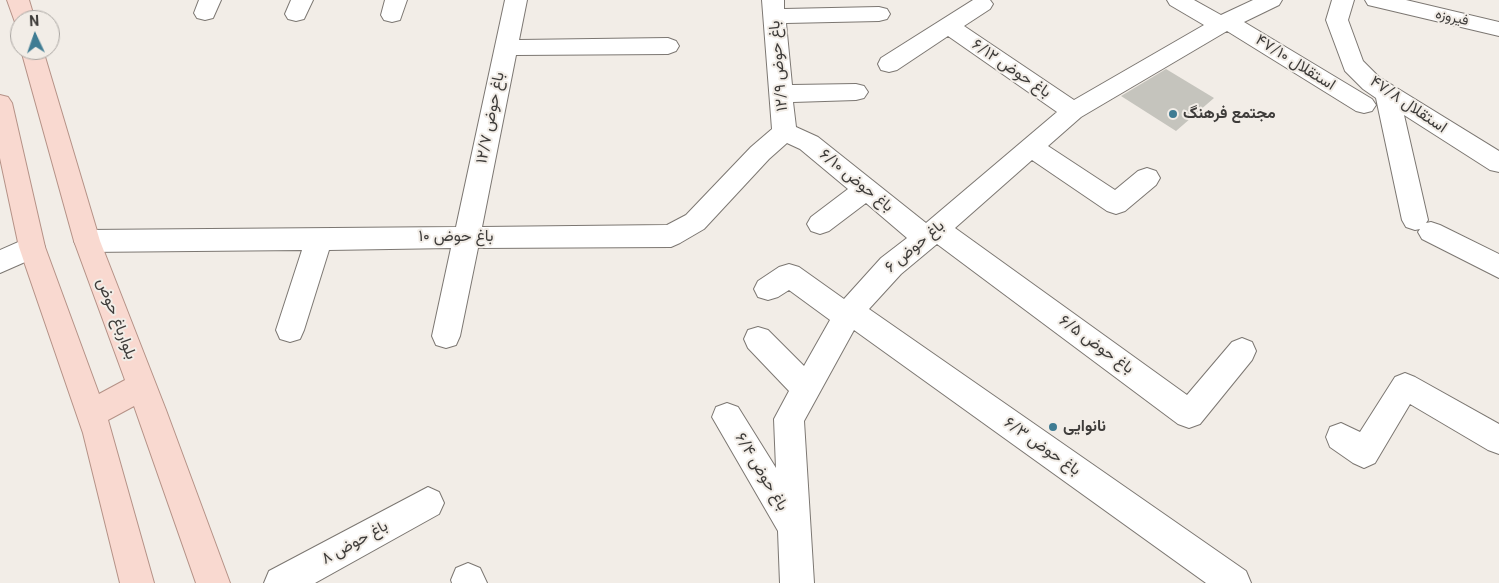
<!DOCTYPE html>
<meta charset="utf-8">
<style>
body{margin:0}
#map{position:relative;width:1499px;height:583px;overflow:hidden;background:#f2ede7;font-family:Roboto,sans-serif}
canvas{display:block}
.north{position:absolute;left:10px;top:10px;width:50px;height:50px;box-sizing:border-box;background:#f2ede7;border:1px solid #aaa6a2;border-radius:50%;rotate:357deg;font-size:14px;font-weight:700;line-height:20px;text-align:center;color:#3e3c3a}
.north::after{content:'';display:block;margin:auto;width:18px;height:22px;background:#3f7c93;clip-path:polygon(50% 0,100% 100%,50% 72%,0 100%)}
</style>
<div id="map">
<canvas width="1499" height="583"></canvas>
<div class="north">N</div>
</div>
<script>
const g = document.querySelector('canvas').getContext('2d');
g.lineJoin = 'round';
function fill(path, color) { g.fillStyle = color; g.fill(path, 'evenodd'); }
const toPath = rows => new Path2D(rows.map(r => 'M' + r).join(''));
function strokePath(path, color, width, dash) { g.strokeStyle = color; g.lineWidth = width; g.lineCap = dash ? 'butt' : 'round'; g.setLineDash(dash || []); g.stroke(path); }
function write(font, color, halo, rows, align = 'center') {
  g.font = font + ' Roboto,Vazirmatn,sans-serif'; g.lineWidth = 4; g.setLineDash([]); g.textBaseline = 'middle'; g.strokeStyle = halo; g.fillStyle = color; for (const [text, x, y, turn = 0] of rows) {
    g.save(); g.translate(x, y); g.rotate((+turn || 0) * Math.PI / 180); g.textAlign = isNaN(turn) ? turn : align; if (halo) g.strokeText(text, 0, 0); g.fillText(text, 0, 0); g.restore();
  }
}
fill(toPath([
 [1166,69,1214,98,1176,131,1121,96]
]), '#c5c4bd');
const minor = toPath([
 [199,0,221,0,213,18,205,20,197,18,194,13,199,0],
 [291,0,313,0,304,19,296,21,288,19,285,14,291,0],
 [385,0,407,0,400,20,392,22,384,20,381,15,385,0],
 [505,0,527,0,519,40,668,38,676,41,679,46,676,51,668,54,516,55,482,227,667,225,686,215,751,147,772,129,762,0,784,0,784,9,879,7,887,9,890,14,887,19,879,21,786,23,792,85,856,84,864,86,868,92,864,98,856,100,793,102,796,127,818,137,926,223,1057,112,948,36,897,70,889,72,881,70,878,64,881,58,973,0,990,0,993,4,990,9,964,26,1074,100,1204,25,1170,5,1167,0,1194,0,1221,15,1253,0,1282,0,1279,5,1244,22,1372,99,1376,105,1372,111,1364,113,1356,111,1227,31,1081,117,1048,146,1115,190,1138,171,1147,168,1156,171,1160,178,1156,185,1125,211,1116,214,1107,211,1032,160,955,228,1187,395,1232,342,1242,338,1252,342,1256,351,1252,360,1200,424,1189,428,1178,424,937,244,901,274,869,309,1246,571,1251,583,1206,583,854,330,804,421,814,583,780,583,778,531,712,417,716,407,727,403,738,407,776,468,774,419,789,391,748,348,744,339,748,330,758,327,768,330,804,366,830,320,789,290,778,297,768,300,758,297,754,289,758,281,779,267,789,264,799,267,844,299,881,258,907,238,866,203,829,231,820,234,811,231,807,224,811,217,848,189,800,149,787,143,769,159,704,229,680,243,671,247,478,248,460,336,456,345,446,348,436,345,432,336,451,248,329,250,304,330,300,339,290,342,280,339,276,330,302,250,87,252,78,249,74,241,78,233,87,230,456,227,505,0],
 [1332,0,1354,0,1348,20,1363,61,1379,77,1499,151,1499,172,1490,170,1404,115,1428,220,1426,223,1431,222,1440,225,1499,254,1499,278,1422,239,1418,232,1420,229,1415,230,1406,227,1402,220,1376,98,1363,89,1345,71,1326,20,1332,0],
 [1365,0,1406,0,1499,22,1499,36,1368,5,1365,0],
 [32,236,41,239,45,247,41,255,0,273,0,250,32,236],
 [1405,373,1415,377,1499,424,1499,454,1488,450,1410,404,1375,463,1364,468,1353,463,1330,447,1326,437,1330,427,1341,423,1360,432,1395,377,1405,373],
 [428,487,439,492,444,503,439,514,315,583,264,583,269,571,428,487],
 [468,563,480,568,487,583,452,583,451,580,456,568,468,563]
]);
const major = toPath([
 [7,0,29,0,35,20,20,20,20,26,16,25,7,0],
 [21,50,43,50,100,241,166,410,230,583,196,583,134,406,108,420,154,583,120,583,83,433,19,247,0,158,0,95,8,97,12,103,45,247,99,394,125,380,74,241,21,50]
]);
strokePath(minor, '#7c7772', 2);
strokePath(major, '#b59287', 2);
fill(minor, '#fff');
fill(major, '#f9d9d0');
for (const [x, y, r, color] of [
 [1173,114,5,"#3f7c93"],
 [1053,427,5,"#3f7c93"]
]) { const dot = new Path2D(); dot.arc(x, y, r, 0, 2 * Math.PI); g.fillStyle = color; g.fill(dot); strokePath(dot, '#f2ede7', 2); }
write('14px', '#3e3c3a', '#f2ede7', [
 ["فیروزه",1452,18,13]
]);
write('16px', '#3e3c3a', '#f2ede7', [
 ["۴۷/۱۰ استقلال",1295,63,32],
 ["۱۲/۹ باغ حوض",779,66,-95],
 ["۶/۱۲ باغ حوض",1011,69,34],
 ["۴۷/۸ استقلال",1408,105,34],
 ["۱۲/۷ باغ حوض",491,118,-79],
 ["۶/۱۰ باغ حوض",856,181,39],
 ["۱۰ باغ حوض",456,237],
 ["۶ باغ حوض",915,247,-40],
 ["بلوارباغ حوض",116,319,69],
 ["۶/۵ باغ حوض",1096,345,36],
 ["۶/۳ باغ حوض",1042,447,35],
 ["۶/۴ باغ حوض",761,472,59],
 ["۸ باغ حوض",355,543,-29]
]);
write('bold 16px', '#3e3c3a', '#f2ede7', [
 ["مجتمع فرهنگ",1183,114],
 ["نانوایی",1063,427]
], 'left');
</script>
